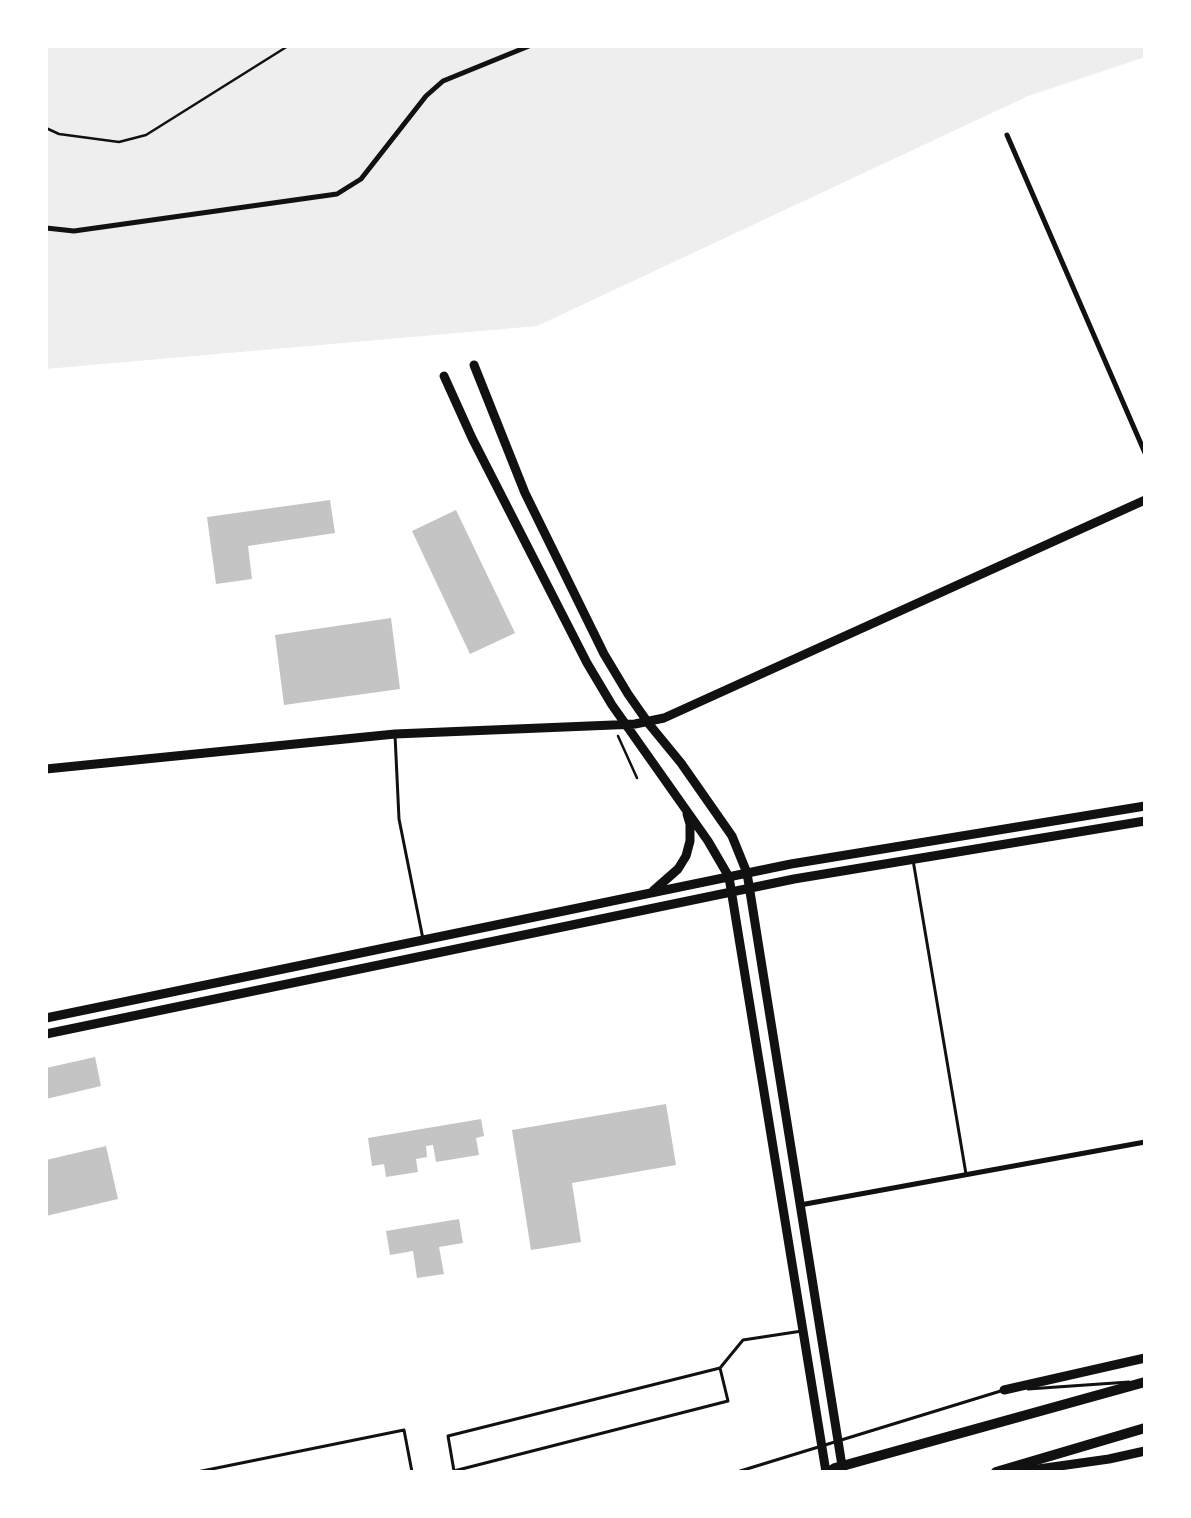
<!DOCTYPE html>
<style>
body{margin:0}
#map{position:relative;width:1191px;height:1518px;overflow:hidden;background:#fff;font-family:Poppins,sans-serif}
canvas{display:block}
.frame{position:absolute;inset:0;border:48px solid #fff;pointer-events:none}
</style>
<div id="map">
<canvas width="1191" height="1518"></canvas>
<div class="frame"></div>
</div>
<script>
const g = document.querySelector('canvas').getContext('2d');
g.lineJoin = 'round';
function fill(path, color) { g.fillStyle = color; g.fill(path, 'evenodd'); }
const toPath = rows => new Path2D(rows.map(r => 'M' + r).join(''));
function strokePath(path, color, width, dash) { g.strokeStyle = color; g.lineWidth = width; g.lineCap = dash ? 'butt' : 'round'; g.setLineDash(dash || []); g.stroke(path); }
fill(toPath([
 [46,46,1145,46,1145,57,1028,96,537,326,46,369]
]), '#eee');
fill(toPath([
 [330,500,335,533,248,546,252,579,216,584,207,517],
 [456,510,515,633,470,654,412,531],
 [391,618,400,689,284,705,275,635],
 [95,1057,101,1086,46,1099,46,1068],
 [666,1104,676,1165,572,1183,581,1242,531,1250,512,1130],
 [481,1119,484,1136,476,1138,479,1155,436,1162,433,1145,426,1146,427,1157,416,1159,418,1172,386,1177,384,1164,372,1166,368,1138],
 [106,1146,118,1199,46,1216,46,1160],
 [459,1219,463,1243,439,1247,444,1274,417,1278,413,1251,390,1255,386,1231]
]), '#c4c4c4');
strokePath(toPath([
 [46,128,59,134,119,142,146,135,288,46],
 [618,736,637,778]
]), '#111', 2.5);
strokePath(toPath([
 [395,735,399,819,423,939],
 [913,860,966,1174],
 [1028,1389,1129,1382],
 [454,1471,448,1436,720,1368],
 [197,1472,404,1430,412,1472],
 [450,1472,728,1401,720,1368,743,1340,802,1331],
 [737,1472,1004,1390]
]), '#111', 3);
strokePath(toPath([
 [1007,135,1145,453],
 [46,228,74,231,337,194,361,179,426,96,443,81,529,46],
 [800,1205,1145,1142]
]), '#111', 5);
strokePath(toPath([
 [474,365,525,493,604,654,628,694,649,724,681,763,732,836,747,873,843,1472],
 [444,376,472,438,587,663,612,705,708,841,729,877,826,1472],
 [46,769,395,734,613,725,635,724,664,718,1145,500],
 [653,891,678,869,686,856,690,841,690,824,687,814],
 [46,1018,791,864,1145,806],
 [46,1034,794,879,1145,821]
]), '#111', 9);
strokePath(toPath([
 [1004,1390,1145,1358],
 [1017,1472,1109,1459,1145,1451]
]), '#111', 9);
strokePath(toPath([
 [829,1472,835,1468,1145,1382],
 [996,1472,1145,1428]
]), '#111', 10);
</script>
